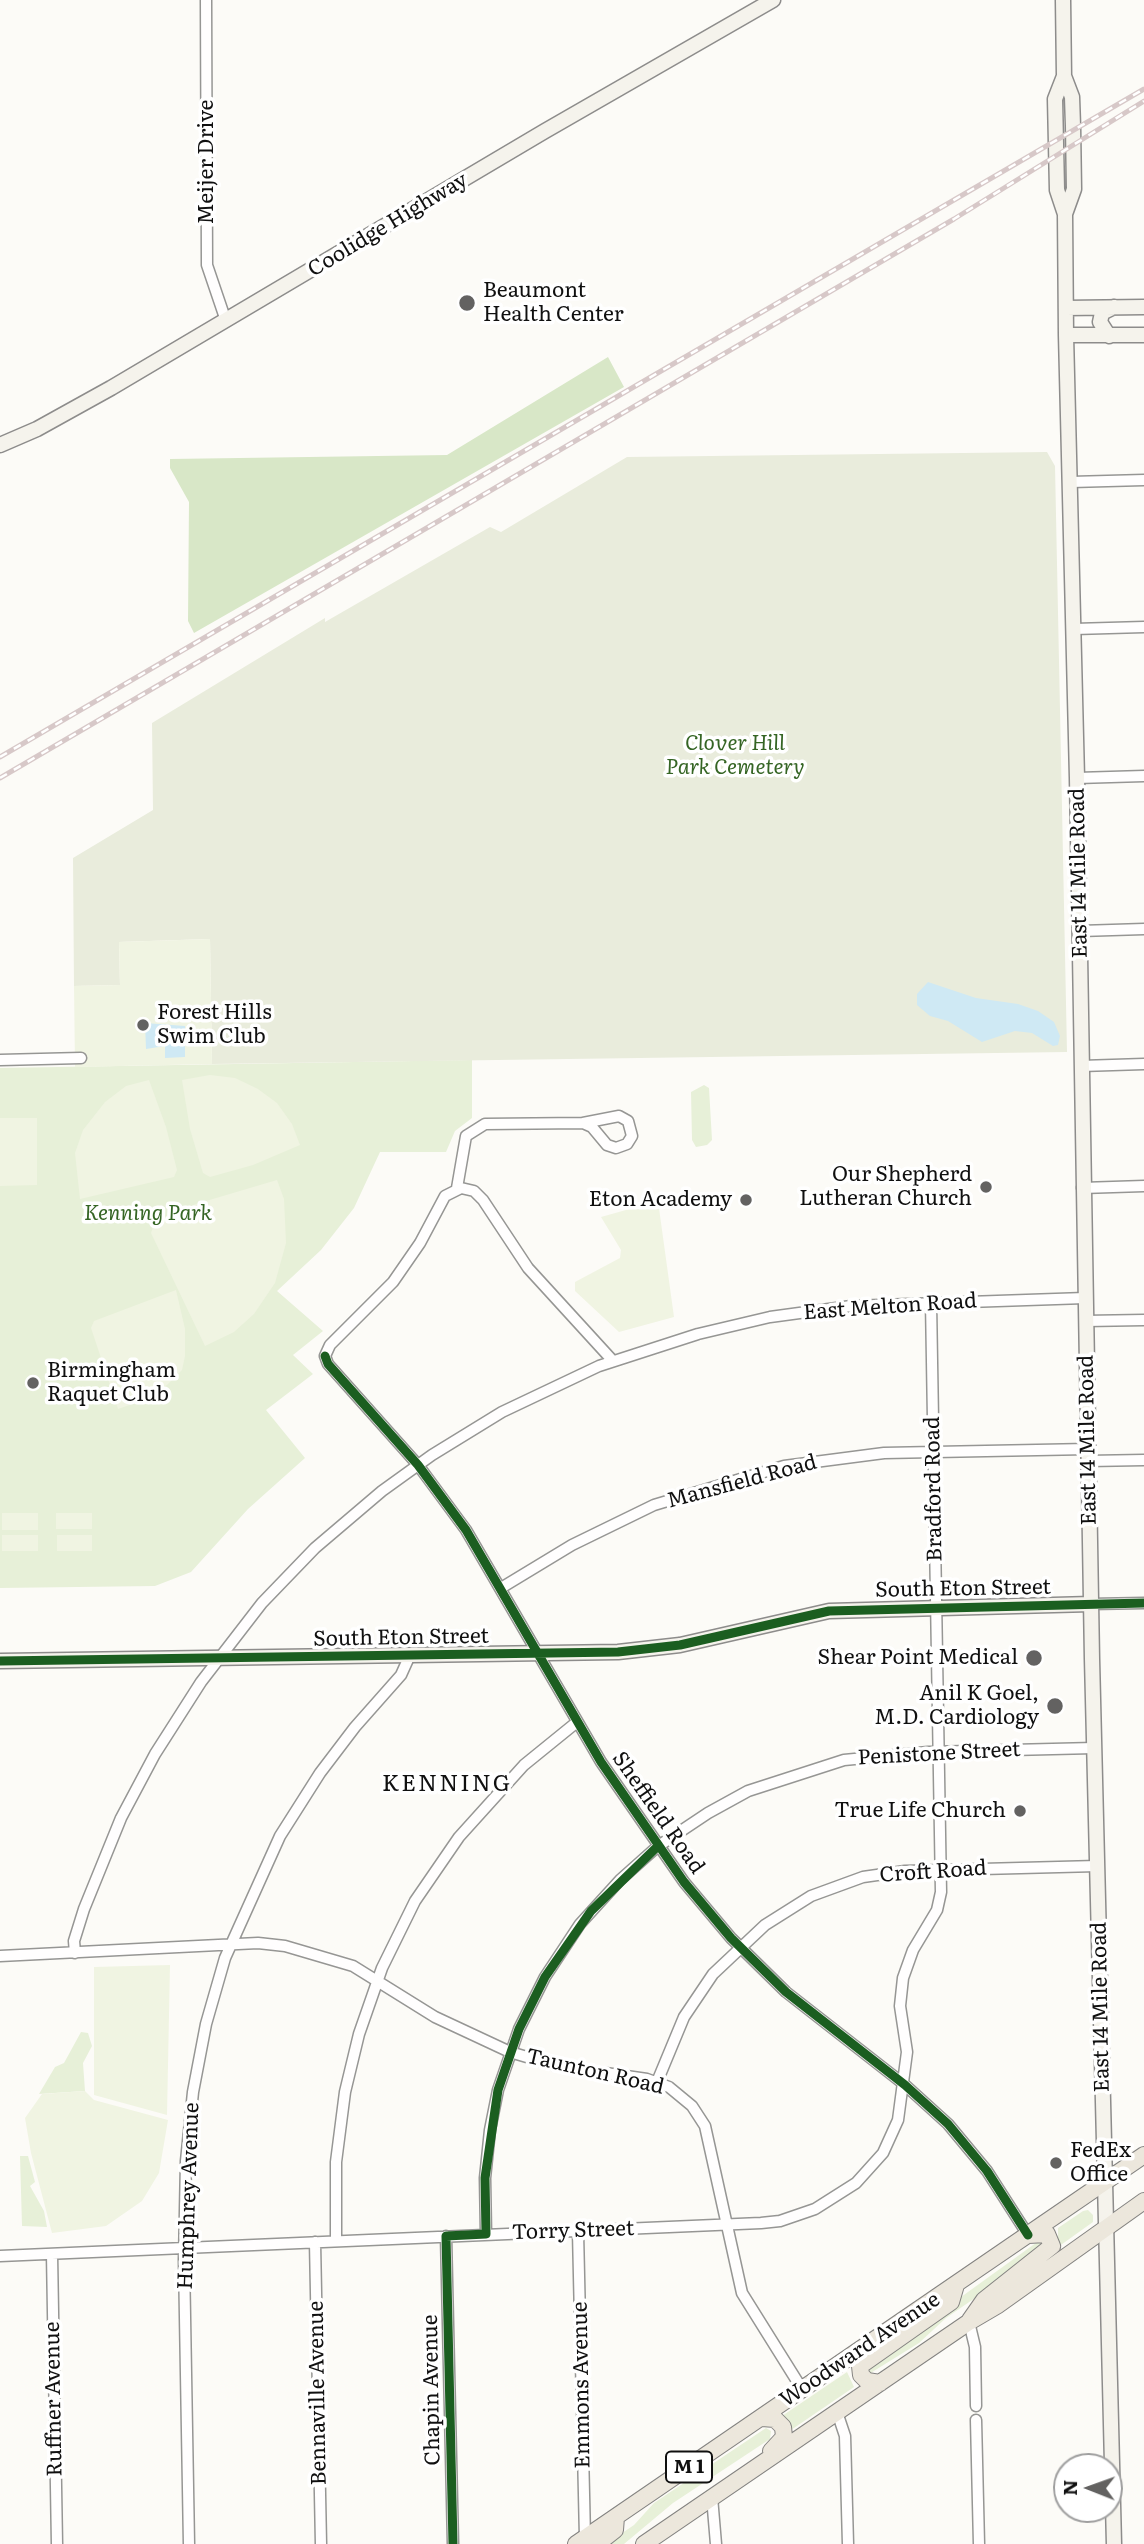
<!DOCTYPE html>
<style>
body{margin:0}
#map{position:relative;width:1144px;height:2544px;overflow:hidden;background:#fcfbf7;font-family:Literata,serif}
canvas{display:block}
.north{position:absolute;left:1053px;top:2453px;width:70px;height:70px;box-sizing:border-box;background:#fff;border:2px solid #9f9f9f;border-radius:50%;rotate:271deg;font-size:19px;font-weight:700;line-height:28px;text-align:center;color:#101010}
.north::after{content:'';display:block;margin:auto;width:24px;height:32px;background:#636261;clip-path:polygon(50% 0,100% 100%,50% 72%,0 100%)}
</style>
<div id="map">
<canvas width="1144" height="2544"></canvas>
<div class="north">N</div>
</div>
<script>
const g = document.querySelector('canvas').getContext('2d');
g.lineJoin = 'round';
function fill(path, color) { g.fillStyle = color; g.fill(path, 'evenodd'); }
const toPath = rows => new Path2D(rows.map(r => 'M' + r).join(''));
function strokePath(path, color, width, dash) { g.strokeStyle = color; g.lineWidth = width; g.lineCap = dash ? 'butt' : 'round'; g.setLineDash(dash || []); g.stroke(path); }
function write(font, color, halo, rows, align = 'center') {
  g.font = font + ' Literata,serif'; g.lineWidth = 7; g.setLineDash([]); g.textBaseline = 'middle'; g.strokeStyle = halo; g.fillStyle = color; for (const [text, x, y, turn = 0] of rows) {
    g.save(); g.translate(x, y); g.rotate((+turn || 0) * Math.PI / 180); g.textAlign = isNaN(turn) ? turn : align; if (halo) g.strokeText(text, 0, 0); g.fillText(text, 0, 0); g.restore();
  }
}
fill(toPath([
 [472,1060,472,1118,455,1131,446,1152,380,1152,354,1208,321,1250,277,1291,323,1331,293,1355,313,1374,266,1410,305,1458,248,1509,191,1572,155,1586,0,1588,0,1068],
 [704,1085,709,1088,712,1140,707,1145,696,1147,692,1140,691,1092],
 [81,2032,88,2033,92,2046,83,2063,85,2091,39,2094,55,2067,64,2063],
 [20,2156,28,2156,35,2182,30,2186,44,2211,47,2227,22,2226],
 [1088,2210,1093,2215,1093,2222,1058,2247,1058,2228,1083,2211],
 [1040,2240,1045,2241,1036,2256,946,2318,919,2343,869,2374,868,2367,871,2362],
 [847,2372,854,2387,791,2430,782,2416],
 [766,2428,771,2431,770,2439,673,2503,624,2544,606,2544,634,2525,654,2503]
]), '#e7f0d8');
fill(toPath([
 [608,357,624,387,194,633,188,621,189,502,170,468,170,459,447,455]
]), '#d8e7c7');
fill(toPath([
 [1047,452,1055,466,1067,1052,212,1064,210,939,119,942,120,985,74,986,73,858,153,810,152,723,325,618,325,622,490,527,501,532,627,457]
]), '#e9ecdc');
fill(toPath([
 [210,939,212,1064,75,1067,74,986,120,985,119,942],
 [210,1075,235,1078,258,1089,277,1103,292,1124,300,1145,253,1165,210,1177,203,1173,190,1129,182,1080],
 [149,1080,166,1127,177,1170,174,1177,80,1199,75,1153,83,1130,105,1102,126,1086],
 [0,1118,37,1118,37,1185,0,1186],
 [277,1180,284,1199,286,1243,275,1283,254,1314,234,1332,205,1346,151,1233,155,1221,196,1204],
 [658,1201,674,1317,619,1332,575,1291,575,1282,620,1258,621,1250,601,1217],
 [176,1290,185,1329,185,1356,182,1370,167,1385,135,1403,118,1409,91,1328,94,1321],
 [2,1513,38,1513,38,1530,2,1530],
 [56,1513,92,1513,92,1529,56,1529],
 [2,1535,38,1535,38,1551,2,1551],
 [57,1535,92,1535,92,1551,57,1551],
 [170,1965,167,2115,94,2095,94,1967],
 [85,2091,94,2100,168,2120,159,2173,142,2201,106,2226,52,2233,31,2153,25,2118,42,2094]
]), '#f0f4e2');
fill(toPath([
 [928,982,976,998,1018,1004,1038,1011,1054,1022,1060,1036,1058,1045,1053,1046,1032,1033,1015,1031,982,1042,948,1021,930,1016,917,1005,917,994],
 [145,1023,185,1026,185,1057,165,1058,165,1046,146,1049]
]), '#cfe9f4');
const street = toPath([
 [206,0,207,265,226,321],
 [1071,482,1144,480],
 [1074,629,1144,627],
 [1077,778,1144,776],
 [1080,931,1144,929],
 [0,1060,81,1058],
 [1081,1066,1144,1064],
 [457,1188,466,1136,485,1124,583,1123,592,1127,607,1145,616,1148,627,1144,632,1136,628,1121,619,1116,583,1123],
 [1082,1188,1144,1186],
 [1085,1321,1144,1320],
 [613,1361,528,1268,483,1200,474,1191,461,1188,445,1196,420,1243,393,1282,330,1345,325,1356,328,1364,418,1465,466,1530,601,1762,684,1882,731,1938,786,1992,905,2085,948,2124,987,2171,1028,2235],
 [1088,1461,1144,1460],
 [501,1588,572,1545,654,1505,784,1466,884,1453,1088,1449],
 [1091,1604,1144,1603],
 [75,1953,74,1941,84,1909,121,1818,155,1754,201,1682,262,1603,315,1548,382,1491,432,1455,502,1412,599,1366,698,1334,770,1317,851,1306,1085,1298],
 [0,1956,258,1943,285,1946,353,1966,435,2017,510,2052,557,2066,647,2079,669,2087,692,2106,705,2126,742,2293,802,2389],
 [657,2082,684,2017,713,1974,765,1925,811,1896,863,1877,905,1871,1097,1866],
 [578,2232,585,2538],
 [486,2234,485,2178,490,2130,498,2090,519,2029,545,1977,580,1924,620,1880,657,1847,708,1813,748,1791,844,1760,928,1752,1094,1748],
 [446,2236,453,2544],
 [336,2241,336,2162,345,2092,359,2034,382,1968,415,1901,459,1837,524,1765,577,1722],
 [315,2242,321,2544],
 [52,2254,57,2544],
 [0,2256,761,2223,780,2221,815,2209,856,2183,883,2153,898,2120,907,2052,900,2006,903,1978,913,1950,937,1910,941,1892,931,1302],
 [969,2322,975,2347,976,2406],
 [837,2412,845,2436,848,2544],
 [976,2420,979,2544],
 [712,2497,716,2544],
 [189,2544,184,2260,186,2161,193,2092,206,2024,225,1958,280,1836,320,1773,355,1727,401,1675,410,1655]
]);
const secondary = toPath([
 [1063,0,1064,76,1072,97,1073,126,1074,189,1065,214,1066,335,1077,778,1092,1659,1114,2544],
 [1064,76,1055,99,1057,190,1065,214],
 [1066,308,1144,307],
 [1066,335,1144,335],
 [1109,336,1100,322,1102,313,1114,307],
 [0,445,37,429,111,388,545,131,773,0],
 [0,1661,618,1652,680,1645,829,1611,1091,1604]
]);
const primary = toPath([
 [970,2320,984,2300,1052,2246,1047,2234,1028,2235],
 [880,2383,867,2381,861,2375,860,2366,951,2302,956,2285],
 [762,2418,775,2419,783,2427,784,2437,771,2451],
 [576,2544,1144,2155],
 [597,2544,615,2530,616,2517],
 [644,2544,969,2322,998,2305,1144,2201]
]);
strokePath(street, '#969694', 13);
strokePath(secondary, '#8d8c8b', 17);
strokePath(primary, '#848381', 18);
strokePath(street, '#fffefe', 10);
strokePath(secondary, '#f5f3ec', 14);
strokePath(primary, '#ece7dc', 16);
const rail = toPath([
 [0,757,1144,89],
 [0,778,954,219,1144,101]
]);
strokePath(rail, '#d7c8c8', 5);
strokePath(rail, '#fff', 2.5, [8]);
strokePath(toPath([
 [325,1356,328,1364,418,1465,466,1530,601,1762,684,1882,731,1938,786,1992,905,2085,948,2124,987,2171,1028,2235],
 [0,1661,618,1652,680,1645,829,1611,1144,1603],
 [453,2544,446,2236,486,2234,485,2178,498,2090,519,2029,545,1977,591,1911,657,1847]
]), '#1b5e20', 9);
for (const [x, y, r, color] of [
 [467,303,9,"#636261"],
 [143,1025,7,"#636261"],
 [986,1187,7,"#636261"],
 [746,1200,7,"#636261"],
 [33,1383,7,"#636261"],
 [1034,1658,9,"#636261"],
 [1055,1706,9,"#636261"],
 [1020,1811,7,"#636261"],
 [1056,2163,7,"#636261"]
]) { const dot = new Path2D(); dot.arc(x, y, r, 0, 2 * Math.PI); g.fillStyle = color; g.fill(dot); strokePath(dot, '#fff', 2.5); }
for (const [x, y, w] of [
 [689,2467,46]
]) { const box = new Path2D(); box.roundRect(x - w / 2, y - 15.5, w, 31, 5); g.fillStyle = '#fff'; g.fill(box); strokePath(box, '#101010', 2); }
write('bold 19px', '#101010', null, [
 ["M 1",689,2467]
]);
write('21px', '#101010', '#fff', [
 ["Meijer Drive",207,162,-90],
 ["Coolidge Highway",388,225,-31],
 ["East 14 Mile Road",1079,873,-91],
 ["East Melton Road",890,1307,-4],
 ["East 14 Mile Road",1088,1440,-91],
 ["Mansfield Road",742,1482,-15],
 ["Bradford Road",934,1489,-91],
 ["South Eton Street",963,1589,-1],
 ["South Eton Street",401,1638,-1],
 ["Penistone Street",939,1754,-3],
 ["Sheffield Road",658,1813,55],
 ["Croft Road",933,1872,-4],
 ["East 14 Mile Road",1101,2007,-91],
 ["Taunton Road",595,2072,13],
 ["Humphrey Avenue",189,2196,-88],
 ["Torry Street",573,2231,-2],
 ["Woodward Avenue",860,2350,-34],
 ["Emmons Avenue",582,2385,-91],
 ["Chapin Avenue",432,2390,-91],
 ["Bennaville Avenue",318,2393,-91],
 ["Ruffner Avenue",54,2399,-91]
]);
write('21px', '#101010', '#fff', [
 ["Beaumont",483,291,"left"],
 ["Health Center",483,315,"left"],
 ["Forest Hills",157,1013,"left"],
 ["Swim Club",157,1037,"left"],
 ["Our Shepherd",972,1175],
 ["Lutheran Church",972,1199],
 ["Eton Academy",732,1200],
 ["Birmingham",47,1371,"left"],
 ["Raquet Club",47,1395,"left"],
 ["Shear Point Medical",1018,1658],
 ["Anil K Goel,",1039,1694],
 ["M.D. Cardiology",1039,1718],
 ["True Life Church",1006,1811],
 ["FedEx",1070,2151,"left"],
 ["Office",1070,2175,"left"]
], 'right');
write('italic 21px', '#356524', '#fff', [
 ["Clover Hill",735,744],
 ["Park Cemetery",735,768],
 ["Kenning Park",148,1214]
]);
g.letterSpacing = '2px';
write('23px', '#101010', '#fff', [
 ["KENNING",447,1784]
]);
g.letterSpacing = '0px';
</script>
